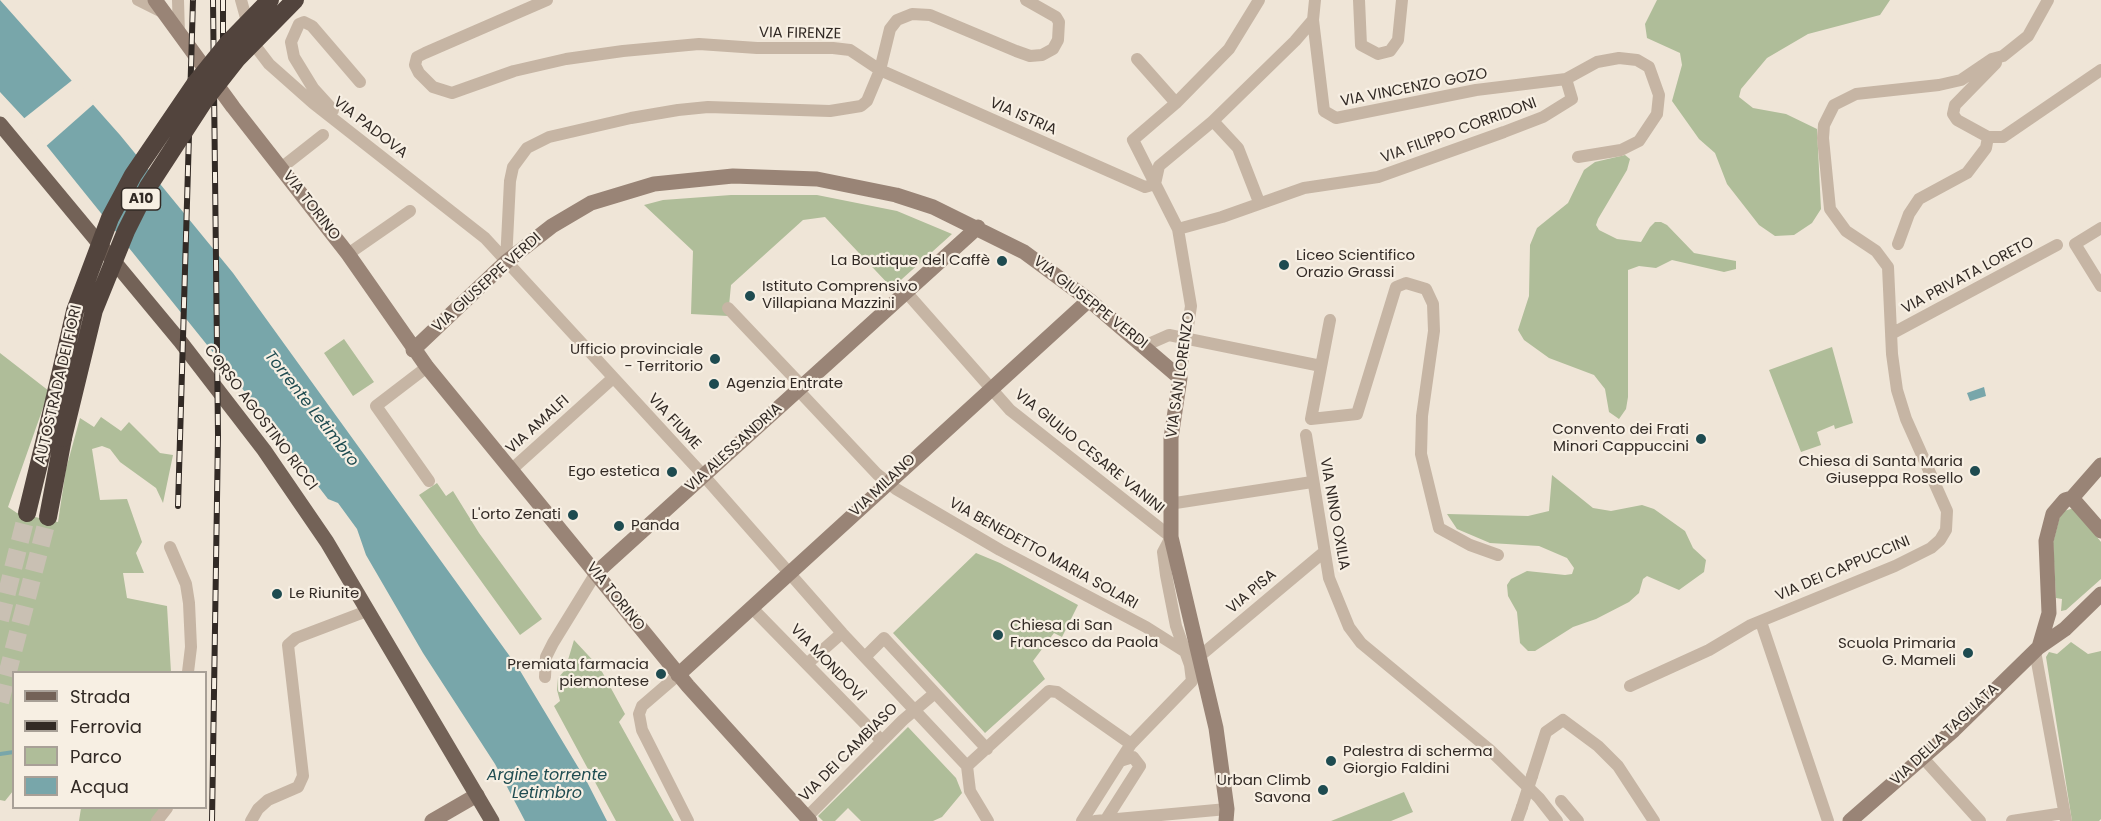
<!DOCTYPE html>
<meta charset="utf-8">
<style>
body{margin:0}
#map{position:relative;width:2101px;height:821px;overflow:hidden;background:#efe5d7;font-family:Poppins,sans-serif}
canvas{display:block}
.legend{position:absolute;left:12px;top:671px;width:195px;height:138px;box-sizing:border-box;background:#f7efe3;border:2px solid #a8a097;margin:0;padding:8px 10px;list-style:none;font-size:18px;color:#322a25}
.legend li{display:flex;align-items:center;gap:12px;height:30px}
.legend b{width:30px;border:2px solid #a8a097}
</style>
<div id="map">
<canvas width="2101" height="821"></canvas>
<ul class="legend">
<li><b style="height:8px;background:#736257"></b>Strada</li>
<li><b style="height:8px;background:#322a25"></b>Ferrovia</li>
<li><b style="height:16px;background:#afbd99"></b>Parco</li>
<li><b style="height:16px;background:#78a6aa"></b>Acqua</li>
</ul>
</div>
<script>
const g = document.querySelector('canvas').getContext('2d');
g.lineJoin = 'round';
function fill(path, color) { g.fillStyle = color; g.fill(path, 'evenodd'); }
const toPath = rows => new Path2D(rows.map(r => 'M' + r).join(''));
function strokePath(path, color, width, dash) { g.strokeStyle = color; g.lineWidth = width; g.lineCap = dash ? 'butt' : 'round'; g.setLineDash(dash || []); g.stroke(path); }
function write(font, color, halo, rows, align = 'center') {
  g.font = font + ' Poppins,sans-serif'; g.lineWidth = 4.5; g.setLineDash([]); g.textBaseline = 'middle'; g.strokeStyle = halo; g.fillStyle = color; for (const [text, x, y, turn = 0] of rows) {
    g.save(); g.translate(x, y); g.rotate((+turn || 0) * Math.PI / 180); g.textAlign = isNaN(turn) ? turn : align; if (halo) g.strokeText(text, 0, 0); g.fillText(text, 0, 0); g.restore();
  }
}
fill(toPath([
 [1657,0,1890,0,1880,15,1808,34,1767,58,1741,89,1739,97,1753,108,1786,114,1817,129,1821,209,1812,223,1794,235,1775,236,1759,225,1727,184,1715,153,1699,139,1672,101,1682,65,1680,53,1647,38,1645,24],
 [1625,155,1630,159,1627,170,1598,219,1596,225,1599,230,1617,239,1641,242,1650,227,1655,222,1661,222,1667,225,1694,253,1736,261,1736,269,1724,272,1672,260,1656,268,1639,266,1628,270,1628,397,1626,409,1619,419,1609,412,1605,389,1594,375,1549,358,1524,340,1518,330,1529,296,1530,245,1537,228,1568,203,1584,170,1595,162],
 [731,195,817,195,897,211,952,234,892,288,825,217,803,220,731,285,728,316,691,314,693,251,644,205,663,200],
 [344,339,374,382,353,396,324,353],
 [1832,347,1853,423,1835,429,1834,425,1817,432,1821,445,1801,452,1769,370],
 [0,353,49,391,8,507,17,513,58,522,66,469,80,418,94,427,101,417,121,431,129,422,160,453,173,455,163,503,156,488,120,462,110,449,102,446,92,449,100,500,127,499,142,542,136,553,144,573,123,573,127,598,167,606,171,672,14,672,13,791,5,801,0,800],
 [1552,475,1593,508,1611,511,1642,505,1654,509,1685,531,1693,548,1706,560,1704,572,1679,590,1647,576,1643,579,1639,593,1629,602,1596,619,1573,627,1535,651,1528,651,1520,643,1517,612,1508,596,1507,585,1511,579,1527,571,1565,575,1572,574,1574,568,1567,558,1539,546,1490,543,1457,529,1447,514,1528,516,1549,511],
 [437,483,446,496,453,491,479,533,542,619,520,635,419,495],
 [2074,508,2101,542,2101,579,2066,610,2061,611,2062,599,2056,598,2053,543,2060,516,2064,511],
 [976,553,1000,563,1078,605,1062,637,1054,633,1033,661,1045,679,985,733,893,633],
 [574,640,600,668,625,714,619,722,674,821,616,821,554,706,560,701,557,690,558,678,565,670],
 [2071,642,2088,654,2101,651,2101,819,2099,821,2072,821,2046,657,2049,652,2057,654],
 [908,727,956,778,962,793,942,817,933,821,861,821,848,808,835,821,823,821,818,816],
 [1404,792,1413,812,1391,821,1331,821],
 [81,808,163,808,153,821,79,821]
]), '#afbd99');
fill(toPath([
 [0,0,120,135,233,273,519,669,587,782,607,821,525,821,495,764,423,653,366,555,357,529,338,503,328,499,253,402,26,120,0,92],
 [1984,387,1986,396,1970,401,1967,393]
]), '#78a6aa');
fill(toPath([
 [75,78,96,102,44,148,22,120]
]), '#efe5d7');
strokePath(toPath([
 [0,754,14,752]
]), '#78a6aa', 4);
strokePath(toPath([
 [0,620,27,513],
 [0,702,48,517]
]), '#c9c0b3', 18, [18, 9]);
strokePath(toPath([
 [138,0,164,13],
 [178,0,179,34],
 [241,0,253,43,269,64,313,103,485,238,704,476,842,633,967,766],
 [547,0,425,53,417,57,415,65,419,73,433,87,452,93,514,71,566,59,623,51,699,44,757,48,833,48,850,50,880,70,1145,187,1155,184],
 [1359,0,1361,45,1378,54,1390,51,1398,40,1402,0],
 [1313,20,1324,111,1336,118,1476,90,1566,79],
 [1137,59,1176,103],
 [1996,63,1955,105,1953,114,1957,120,1988,137,2003,137,2101,70],
 [333,110,313,88,294,57,291,42,299,24,304,22,312,26,360,82],
 [1213,121,1238,148,1259,202],
 [281,168,323,135],
 [1155,184,1159,166,1213,121,1295,41,1313,20,1315,0],
 [2101,228,2075,244,2101,286],
 [1178,229,1222,217,1304,188,1378,177,1504,132,1543,117,1572,99,1566,79,1597,62,1619,58,1637,60,1649,67,1659,95,1657,114,1639,141,1621,150,1578,157],
 [1898,244,1909,214,1919,199,1967,173,1986,148,1988,137],
 [348,254,410,211],
 [506,262,510,181,513,167,527,148,549,137,631,118,678,110,708,107,830,111,861,106,867,101,880,70,890,29,897,20,912,14,930,15,1016,51,1030,56,1042,55,1053,49,1058,40,1059,22,1056,17,1026,0],
 [906,292,1010,410,1171,537,1163,552,1166,575,1176,626,1190,665,1192,681,1131,744,1120,761],
 [728,308,802,386],
 [1330,320,1311,419,1357,414,1396,287,1406,283,1426,289,1433,304,1434,331,1422,416,1421,454,1439,528,1470,545,1498,555],
 [1893,333,2057,245],
 [1144,346,1169,335,1321,366],
 [427,367,376,406,429,481],
 [1180,378,1191,306,1178,229,1133,140,1176,103,1229,49,1259,0],
 [798,390,877,474,896,489,1000,550,1146,627,1184,651],
 [1306,435,1329,578,1349,627,1361,643,1490,750,1539,798,1557,821],
 [511,470,613,378],
 [1169,504,1312,482],
 [170,547,186,584,189,603,191,647,188,672],
 [751,607,882,741],
 [1761,622,1828,821],
 [2035,651,2066,821],
 [1200,656,1324,552],
 [865,657,884,638,987,749],
 [808,663,842,633],
 [678,675,642,706,639,714,642,730,688,821],
 [545,677,546,657,553,643,596,573],
 [1630,686,1709,650,1751,625,1895,566,1931,548,1940,540,1946,530,1947,511,1906,419,1897,390,1892,354,1888,267,1876,251,1846,231,1830,209,1823,138,1824,125,1834,105,1856,94,1939,85,1961,80,1992,59,2003,56,2028,36,2048,0],
 [1923,758,1980,821],
 [967,766,1049,691,1057,692,1131,744],
 [967,766,970,791,988,821],
 [1532,776,1546,732,1563,720,1598,746,1618,766,1654,821],
 [1561,801,1578,821],
 [807,817,903,720,935,693],
 [157,821,167,808],
 [251,821,258,809,268,800,298,787,303,776,288,645,296,638,367,611],
 [1082,821,1120,761,1133,757,1140,766,1105,821],
 [1095,821,1227,809],
 [1517,821,1522,807],
 [2012,821,2064,813]
]), '#c6b5a4', 12);
strokePath(toPath([
 [155,0,233,107,348,254,427,367,688,686,810,821],
 [413,350,506,262,552,226,591,203,654,184,733,176,817,179,896,195,933,207,1024,252,1089,300,1180,378,1171,438,1171,537,1216,728,1227,809,1226,821],
 [2072,498,2101,531],
 [596,573,978,227],
 [2039,647,2049,613,2046,541,2053,514,2065,500,2072,498,2101,465],
 [678,675,1089,300],
 [432,821,477,795],
 [1850,821,1954,730,2039,647,2065,629,2101,594]
]), '#998476', 15);
strokePath(toPath([
 [0,124,180,341,264,450,327,542,492,821]
]), '#736257', 15);
strokePath(toPath([
 [27,513,46,435],
 [48,517,63,438]
]), '#52443d', 18);
const rail = toPath([
 [223,0,223,71],
 [178,506,193,0],
 [212,821,218,435,213,0]
]);
strokePath(rail, '#322a25', 6);
strokePath(rail, '#f7efe3', 4, [11]);
strokePath(toPath([
 [1522,807,1532,776]
]), '#c6b5a4', 12);
strokePath(toPath([
 [46,435,75,311,110,218,133,175,195,84,229,42,270,0],
 [63,438,94,310,126,231,148,187,204,101,237,59,295,0]
]), '#52443d', 18);
for (const [x, y, r, color] of [
 [1002,261,6,"#1e4b50"],
 [1284,265,6,"#1e4b50"],
 [750,296,6,"#1e4b50"],
 [715,359,6,"#1e4b50"],
 [714,384,6,"#1e4b50"],
 [1701,439,6,"#1e4b50"],
 [1975,471,6,"#1e4b50"],
 [672,472,6,"#1e4b50"],
 [573,515,6,"#1e4b50"],
 [619,526,6,"#1e4b50"],
 [277,594,6,"#1e4b50"],
 [998,635,6,"#1e4b50"],
 [1968,653,6,"#1e4b50"],
 [661,674,6,"#1e4b50"],
 [1331,761,6,"#1e4b50"],
 [1323,790,6,"#1e4b50"]
]) { const dot = new Path2D(); dot.arc(x, y, r, 0, 2 * Math.PI); g.fillStyle = color; g.fill(dot); strokePath(dot, '#f7efe3', 2); }
for (const [x, y, w] of [
 [141,199,39]
]) { const box = new Path2D(); box.roundRect(x - w / 2, y - 11, w, 22, 4.5); g.fillStyle = '#f7efe3'; g.fill(box); strokePath(box, '#322a25', 1.5); }
write('bold 14px', '#322a25', null, [
 ["A10",141,199]
]);
write('15px', '#322a25', '#f7efe3', [
 ["VIA FIRENZE",800,34,1],
 ["VIA VINCENZO GOZO",1414,88,-11],
 ["VIA ISTRIA",1023,117,24],
 ["VIA PADOVA",370,128,38],
 ["VIA FILIPPO CORRIDONI",1459,131,-20],
 ["VIA TORINO",311,206,52],
 ["VIA PRIVATA LORETO",1968,276,-28],
 ["VIA GIUSEPPE VERDI",487,283,-42],
 ["VIA GIUSEPPE VERDI",1090,303,38],
 ["VIA SAN LORENZO",1181,375,-82],
 ["AUTOSTRADA DEI FIORI",59,385,-77],
 ["CORSO AGOSTINO RICCI",260,418,53],
 ["VIA FIUME",674,422,47],
 ["VIA AMALFI",538,425,-42],
 ["VIA ALESSANDRIA",734,448,-42],
 ["VIA GIULIO CESARE VANINI",1089,452,39],
 ["VIA MILANO",883,486,-43],
 ["VIA NINO OXILIA",1334,514,80],
 ["VIA BENEDETTO MARIA SOLARI",1043,554,29],
 ["VIA DEI CAPPUCCINI",1843,569,-23],
 ["VIA PISA",1252,592,-40],
 ["VIA TORINO",615,597,51],
 ["VIA MONDOVÌ",827,663,46],
 ["VIA DELLA TAGLIATA",1945,735,-43],
 ["VIA DEI CAMBIASO",849,753,-45]
]);
write('15px', '#322a25', '#f7efe3', [
 ["Liceo Scientifico",1296,256,"left"],
 ["Orazio Grassi",1296,273,"left"],
 ["La Boutique del Caffè",990,261],
 ["Istituto Comprensivo",762,287,"left"],
 ["Villapiana Mazzini",762,304,"left"],
 ["Ufficio provinciale",703,350],
 ["- Territorio",703,367],
 ["Agenzia Entrate",726,384,"left"],
 ["Convento dei Frati",1689,430],
 ["Minori Cappuccini",1689,447],
 ["Chiesa di Santa Maria",1963,462],
 ["Giuseppa Rossello",1963,479],
 ["Ego estetica",660,472],
 ["L'orto Zenati",561,515],
 ["Panda",631,526,"left"],
 ["Le Riunite",289,594,"left"],
 ["Chiesa di San",1010,626,"left"],
 ["Francesco da Paola",1010,643,"left"],
 ["Scuola Primaria",1956,644],
 ["G. Mameli",1956,661],
 ["Premiata farmacia",649,665],
 ["piemontese",649,682],
 ["Palestra di scherma",1343,752,"left"],
 ["Giorgio Faldini",1343,769,"left"],
 ["Urban Climb",1311,781],
 ["Savona",1311,798]
], 'right');
write('italic 16px', '#1e4b50', '#f7efe3', [
 ["Torrente Letimbro",311,409,52],
 ["Argine torrente",547,776],
 ["Letimbro",547,794]
]);
</script>
